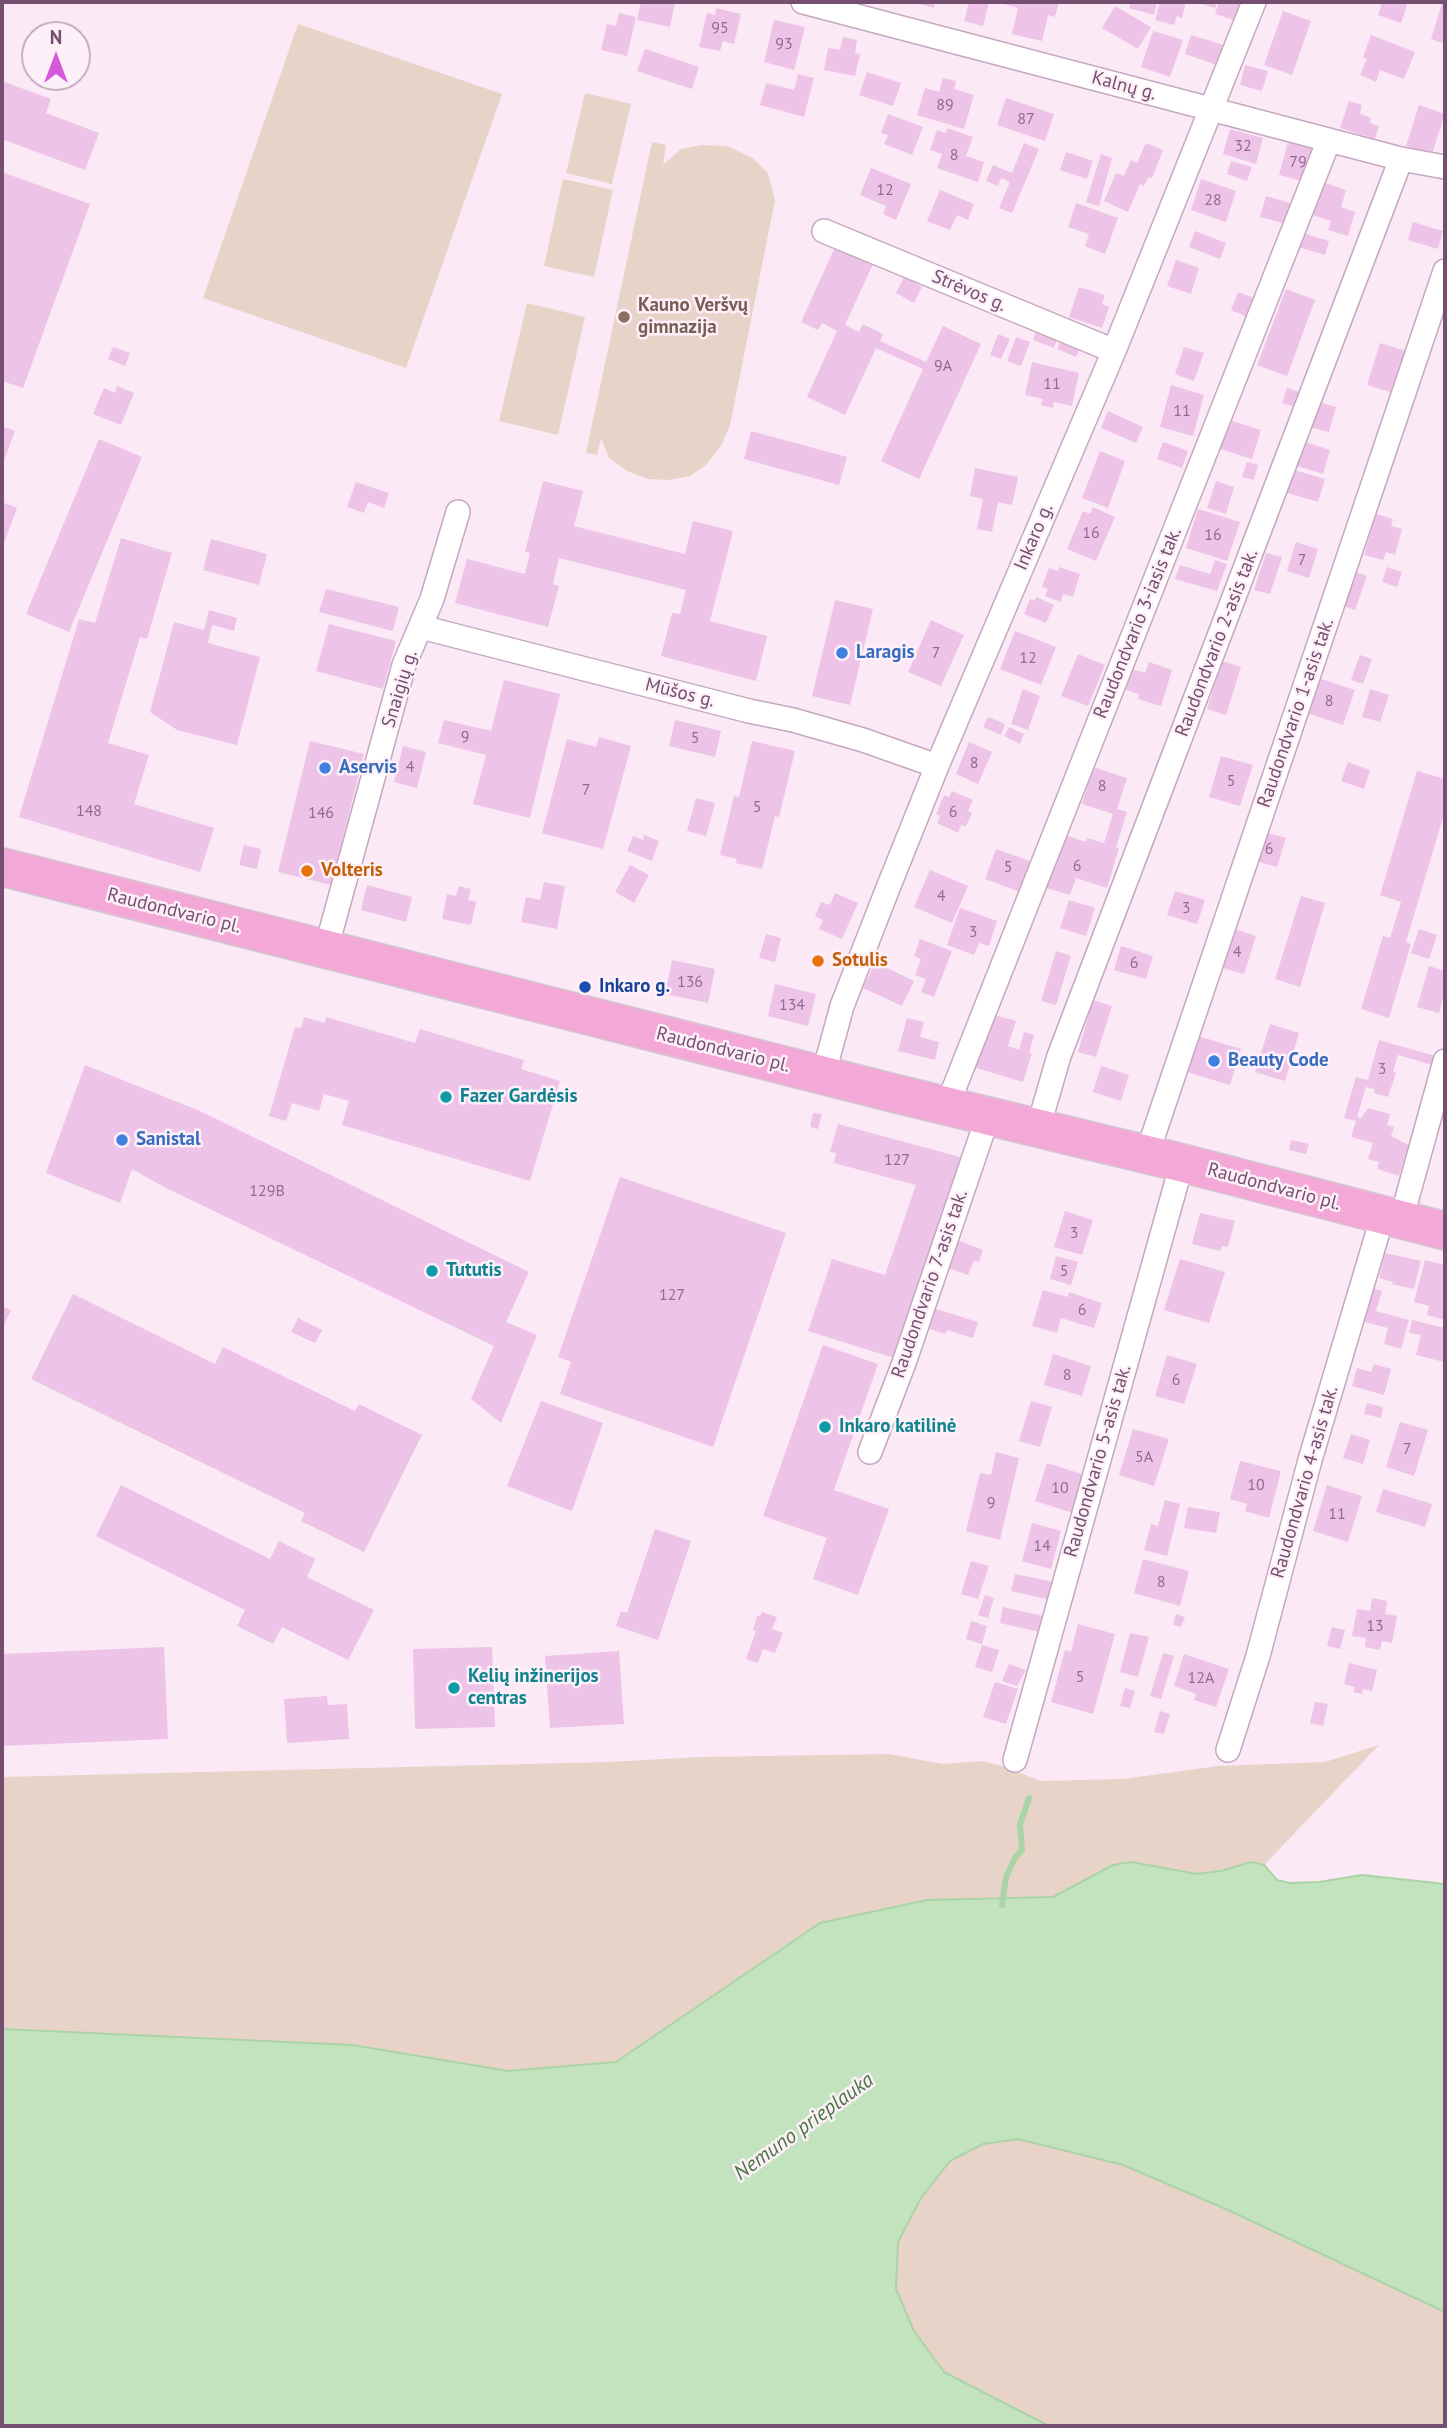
<!DOCTYPE html>
<meta charset="utf-8">
<style>
body{margin:0}
#map{position:relative;width:1447px;height:2428px;overflow:hidden;background:#fbe9f5;font-family:"PT Sans",sans-serif}
canvas{display:block}
.frame{position:absolute;inset:0;border:4px solid #744f70;pointer-events:none}
.north{position:absolute;left:21px;top:21px;width:70px;height:70px;box-sizing:border-box;background:#fef0f9;border:2px solid #c7b0c2;border-radius:50%;rotate:0deg;font-size:19px;font-weight:700;line-height:28px;text-align:center;color:#744f70}
.north::after{content:'';display:block;margin:auto;width:24px;height:32px;background:#d659da;clip-path:polygon(50% 0,100% 100%,50% 72%,0 100%)}
</style>
<div id="map">
<canvas width="1447" height="2428"></canvas>
<div class="frame"></div>
<div class="north">N</div>
</div>
<script>
const g = document.querySelector('canvas').getContext('2d');
g.lineJoin = 'round';
function fill(path, color) { g.fillStyle = color; g.fill(path, 'evenodd'); }
const toPath = rows => new Path2D(rows.map(r => 'M' + r).join(''));
function strokePath(path, color, width, dash) { g.strokeStyle = color; g.lineWidth = width; g.lineCap = dash ? 'butt' : 'round'; g.setLineDash(dash || []); g.stroke(path); }
function write(font, color, halo, rows, align = 'center') {
  g.font = font + ' "PT Sans",sans-serif'; g.lineWidth = 5; g.setLineDash([]); g.textBaseline = 'middle'; g.strokeStyle = halo; g.fillStyle = color; for (const [text, x, y, turn = 0] of rows) {
    g.save(); g.translate(x, y); g.rotate((+turn || 0) * Math.PI / 180); g.textAlign = isNaN(turn) ? turn : align; if (halo) g.strokeText(text, 0, 0); g.fillText(text, 0, 0); g.restore();
  }
}
fill(toPath([
 [298,24,502,94,406,368,203,298],
 [585,93,631,104,612,184,566,173],
 [652,142,666,145,663,165,681,149,702,145,727,146,753,158,768,173,775,200,730,425,721,446,706,465,690,476,668,480,648,479,627,471,609,458,601,438,597,455,586,453],
 [563,179,613,190,594,277,544,266],
 [527,303,585,317,558,435,499,421],
 [1379,1745,1264,1865,1251,1862,1221,1871,1197,1874,1131,1862,1113,1865,1053,1897,927,1900,820,1923,616,2062,508,2071,352,2045,2,2029,2,1777,608,1762,701,1757,889,1754,943,1764,982,1761,1007,1767,1040,1781,1123,1779,1218,1766,1325,1762],
 [1018,2139,1123,2165,1228,2210,1445,2312,1445,2426,1049,2426,944,2372,914,2331,896,2289,898,2242,921,2198,950,2161,983,2144]
]), '#e8d3c9');
const water = toPath([
 [1131,1862,1197,1874,1221,1871,1251,1862,1264,1865,1277,1880,1290,1883,1319,1882,1362,1875,1445,1884,1445,2312,1228,2210,1123,2165,1018,2139,983,2144,950,2161,921,2198,898,2242,896,2289,914,2331,944,2372,1049,2426,2,2426,2,2029,352,2045,508,2071,616,2062,820,1923,927,1900,1053,1897,1113,1865,1131,1862]
]);
fill(water, '#c3e3bf');
strokePath(water, '#abd4a6', 2);
strokePath(toPath([
 [1002,1905,1006,1877,1015,1858,1022,1850,1020,1824,1029,1798]
]), '#abd4a6', 6);
fill(toPath([
 [641,2,675,2,670,27,637,20],
 [913,2,935,2,934,8],
 [969,2,989,2,983,26,964,21],
 [997,2,1059,2,1055,17,1048,15,1042,41,1012,34,1018,8],
 [1131,2,1157,2,1154,15,1129,8],
 [1160,2,1186,2,1182,18,1177,16,1174,25,1155,20],
 [1195,2,1217,2,1215,8],
 [1219,2,1240,2,1234,20,1215,14],
 [1382,2,1398,2,1407,5,1401,23,1378,15],
 [1442,3,1445,4,1445,44,1431,39],
 [1115,6,1151,27,1138,49,1102,28],
 [716,8,741,14,734,44,723,41,720,51,699,47,707,13,715,15],
 [1283,11,1311,21,1292,75,1264,65],
 [619,13,636,17,627,56,601,50,607,24,616,26],
 [774,20,805,27,794,70,764,62],
 [1153,31,1183,40,1170,77,1141,67],
 [1191,35,1227,46,1220,66,1185,54],
 [1371,35,1415,52,1404,79,1380,70,1376,82,1360,75,1367,59,1363,57],
 [843,37,857,40,855,53,860,54,855,76,824,70,828,48,840,50],
 [645,49,699,67,692,89,637,71],
 [1245,65,1268,71,1262,91,1240,85],
 [867,72,901,83,893,106,859,95],
 [798,74,814,78,804,117,760,105,766,83,794,90],
 [943,78,956,81,954,89,974,95,964,129,917,115,925,88,939,92],
 [2,81,51,99,46,113,99,133,85,170,2,139],
 [1006,98,1054,114,1045,141,997,125],
 [1349,101,1362,105,1360,114,1371,118,1370,123,1379,126,1375,139,1340,128],
 [1419,105,1445,114,1432,154,1406,146],
 [888,114,923,127,912,155,884,144,888,135,881,133],
 [947,128,973,137,966,156,984,162,978,182,937,168,942,154,930,150,937,130,946,133],
 [1230,129,1263,138,1256,164,1223,154],
 [1288,142,1318,150,1309,183,1279,175],
 [1024,143,1039,149,1012,213,999,208,1010,182,1001,178,998,186,986,181,993,165,1012,173],
 [1146,143,1163,150,1152,178,1149,177,1144,186,1140,184,1128,212,1104,201,1116,173,1124,176,1131,160,1137,163],
 [1066,152,1093,161,1087,179,1060,170],
 [1101,154,1112,158,1099,206,1086,202],
 [1231,161,1252,167,1247,181,1227,174],
 [871,168,911,184,896,220,883,214,886,206,860,195],
 [2,172,90,204,23,388,2,381],
 [1201,179,1236,191,1226,222,1191,210],
 [1319,181,1346,190,1341,207,1355,212,1348,236,1328,230,1331,221,1309,214],
 [940,190,974,204,968,220,957,215,950,230,927,221],
 [1266,196,1296,205,1290,225,1260,217],
 [1076,203,1118,218,1105,254,1085,246,1089,234,1068,227],
 [1413,222,1443,231,1438,249,1408,240],
 [1195,231,1226,243,1220,259,1189,247],
 [1303,233,1329,241,1325,255,1298,247],
 [835,247,873,264,845,325,859,332,863,324,883,334,880,341,926,362,943,326,981,344,919,479,881,461,923,369,876,348,845,415,807,397,837,331,822,323,818,330,801,322],
 [1176,260,1199,268,1191,294,1167,286],
 [904,277,922,287,914,303,896,293],
 [1079,287,1105,295,1102,304,1109,307,1102,328,1069,317],
 [1286,289,1315,300,1287,376,1257,365],
 [1238,292,1260,300,1252,319,1231,310],
 [1037,329,1058,337,1054,348,1033,340],
 [998,334,1010,339,1001,359,990,355],
 [1016,337,1030,342,1021,366,1007,361],
 [1062,338,1081,346,1076,357,1057,349],
 [1380,343,1406,351,1393,393,1367,385],
 [113,347,130,353,125,366,108,359],
 [1184,347,1204,353,1194,381,1175,374],
 [1032,362,1079,373,1072,406,1054,402,1053,408,1041,405,1043,399,1025,395],
 [1171,385,1204,395,1193,436,1160,427],
 [117,386,134,393,121,425,93,414,104,388,115,393],
 [1287,388,1303,393,1299,408,1282,403],
 [1318,402,1336,407,1329,432,1310,427],
 [1108,411,1143,427,1136,443,1101,428],
 [1229,420,1261,430,1252,459,1220,449],
 [2,426,15,431,2,466],
 [751,431,847,457,839,485,744,459],
 [99,439,142,457,69,632,26,614],
 [1302,441,1330,450,1323,474,1294,465],
 [1163,442,1188,451,1182,468,1157,459],
 [1100,451,1125,461,1108,508,1082,498],
 [1247,462,1258,465,1254,480,1242,477],
 [975,468,1018,477,1012,505,998,502,992,532,977,529,983,499,970,496],
 [1291,469,1325,479,1318,502,1284,492],
 [543,481,583,491,574,526,685,554,693,521,733,531,710,621,767,636,756,681,661,656,672,613,680,614,686,590,559,558,553,584,559,586,548,627,455,603,467,559,525,574,530,553,525,552],
 [1216,481,1234,487,1226,514,1207,508],
 [356,482,389,493,384,508,368,502,364,513,347,507],
 [2,502,17,508,2,549],
 [1093,507,1115,517,1096,561,1067,549,1083,511,1090,514],
 [1198,509,1240,522,1227,561,1186,548],
 [1376,514,1393,519,1391,526,1402,529,1395,555,1386,552,1383,560,1364,555],
 [121,538,172,553,147,639,140,637,108,743,149,755,134,804,214,828,200,872,19,817,79,619,95,623],
 [211,539,267,554,259,585,203,570],
 [1296,542,1318,549,1309,578,1287,571],
 [1266,553,1282,557,1270,594,1254,590],
 [1215,560,1227,564,1217,591,1175,579,1180,565,1210,574],
 [1059,567,1080,574,1073,597,1063,594,1061,602,1045,596,1048,589,1042,587,1049,568,1058,571],
 [1387,567,1402,572,1397,587,1382,582],
 [1349,570,1367,576,1355,610,1337,604],
 [326,589,399,607,393,631,319,612],
 [1036,597,1054,605,1046,623,1024,614,1030,599,1035,601],
 [835,600,873,609,850,705,812,696],
 [209,610,237,618,234,631,212,625,208,643,260,657,237,745,177,730,150,712,174,622,204,630],
 [931,620,964,635,941,686,908,672],
 [329,624,396,641,383,689,316,671],
 [1015,631,1056,647,1041,685,1000,669],
 [1078,654,1105,665,1088,706,1061,696],
 [1360,655,1372,659,1363,684,1351,680],
 [1222,661,1241,667,1226,715,1207,709],
 [1149,662,1172,670,1161,706,1138,699,1139,694,1126,690,1132,669,1145,673],
 [1315,677,1355,690,1343,725,1303,712],
 [504,680,560,694,530,818,473,804,486,755,438,743,444,720,491,731],
 [1023,689,1040,696,1028,730,1011,724],
 [1370,689,1389,695,1380,722,1362,717],
 [988,717,1005,724,1001,735,983,727],
 [675,720,721,731,715,757,669,746],
 [1009,727,1024,734,1020,744,1004,736],
 [599,737,631,746,603,849,542,833,567,739,596,747],
 [310,741,364,754,331,885,278,872],
 [752,741,795,751,779,817,775,816,762,869,736,863,737,859,720,855,734,796,739,797],
 [969,742,992,752,978,784,956,774],
 [403,746,426,752,417,788,394,782],
 [1221,756,1253,765,1240,806,1209,797],
 [1348,762,1370,770,1364,789,1341,781],
 [1093,767,1127,778,1117,809,1127,812,1116,847,1119,848,1107,888,1076,878,1070,895,1046,888,1062,834,1086,842,1087,838,1104,843,1113,814,1082,804],
 [1417,771,1445,779,1445,811,1406,942,1411,944,1389,1018,1361,1009,1383,936,1390,938,1401,902,1380,895],
 [952,791,973,800,968,811,972,813,966,826,961,825,958,833,937,823,940,816,936,814,944,795,949,797],
 [696,798,715,803,706,836,687,831],
 [1261,831,1286,838,1277,867,1252,860],
 [644,835,659,841,652,861,627,851,633,836,643,840],
 [244,845,261,849,257,869,239,865],
 [996,849,1030,861,1025,874,1029,875,1023,893,985,879],
 [630,865,649,875,634,903,615,892],
 [930,870,968,886,952,923,914,907],
 [544,882,565,886,557,929,521,922,526,897,540,900],
 [367,885,412,897,406,922,361,910],
 [459,886,471,889,468,900,476,902,471,925,442,919,447,894,456,896],
 [1175,891,1205,900,1197,924,1167,915],
 [835,893,858,903,842,939,819,929,823,920,815,916,821,902,830,905],
 [1301,896,1325,903,1300,987,1275,979],
 [1069,900,1095,908,1086,936,1060,928],
 [960,908,997,921,989,946,979,943,974,955,947,945],
 [1231,928,1256,936,1244,974,1219,967],
 [1419,929,1437,935,1429,959,1411,953],
 [766,934,781,938,775,962,759,958],
 [920,939,952,951,934,997,921,992,926,979,915,975,921,959,914,956],
 [1121,946,1153,956,1146,979,1114,970],
 [1056,951,1071,956,1056,1005,1041,1001],
 [672,960,715,969,708,1003,665,994],
 [875,962,914,981,902,1006,863,988],
 [1429,966,1445,971,1445,990,1439,1013,1417,1007],
 [775,984,816,994,808,1026,768,1016],
 [1093,1000,1112,1006,1096,1057,1078,1052],
 [991,1014,1016,1021,1008,1046,1019,1050,1024,1032,1034,1035,1029,1053,1032,1053,1023,1082,973,1067],
 [304,1017,325,1023,326,1017,415,1043,420,1029,524,1060,521,1069,560,1081,530,1181,342,1125,349,1101,324,1094,319,1111,292,1103,286,1121,269,1116,295,1027,301,1028],
 [907,1018,924,1022,920,1037,939,1042,935,1060,898,1051],
 [1270,1024,1299,1033,1285,1081,1255,1072],
 [1198,1036,1241,1049,1230,1085,1187,1072],
 [1379,1040,1435,1056,1432,1065,1398,1055,1393,1072,1396,1073,1388,1097,1374,1093,1375,1089,1366,1087,1357,1117,1361,1118,1368,1108,1390,1114,1387,1125,1394,1127,1391,1136,1409,1145,1399,1176,1377,1169,1379,1162,1368,1159,1373,1143,1351,1137,1356,1121,1344,1118,1356,1077,1368,1080],
 [85,1065,200,1111,529,1272,506,1322,537,1335,501,1423,471,1399,494,1346,164,1187,132,1169,120,1203,46,1173],
 [1101,1066,1129,1075,1121,1101,1093,1092],
 [813,1113,822,1114,818,1129,810,1127],
 [838,1124,960,1157,950,1195,897,1359,808,1331,832,1259,885,1275,916,1185,834,1163,836,1153,830,1152],
 [1291,1140,1309,1144,1306,1154,1289,1150],
 [620,1177,786,1233,713,1447,560,1394,571,1362,558,1357],
 [1065,1211,1093,1220,1082,1255,1054,1247],
 [1200,1213,1235,1221,1228,1247,1222,1246,1220,1251,1192,1244],
 [957,1240,983,1250,979,1262,974,1260,968,1275,948,1268],
 [1385,1253,1421,1261,1414,1289,1392,1284,1393,1282,1379,1278],
 [1056,1256,1078,1262,1071,1285,1050,1279],
 [1180,1259,1225,1272,1209,1323,1164,1310],
 [1425,1260,1445,1265,1445,1320,1427,1315,1429,1306,1414,1302],
 [1371,1288,1382,1291,1376,1311,1409,1320,1401,1349,1384,1344,1388,1328,1361,1321],
 [1043,1290,1068,1297,1069,1292,1102,1303,1094,1328,1061,1318,1057,1333,1032,1326],
 [73,1294,215,1364,223,1347,355,1411,359,1404,422,1435,364,1552,301,1521,305,1513,31,1379],
 [2,1306,11,1310,2,1329],
 [933,1308,978,1322,973,1338,947,1330,945,1334,926,1328],
 [298,1318,322,1330,315,1343,291,1332],
 [1412,1320,1445,1328,1444,1362,1416,1355,1421,1335,1409,1333],
 [823,1345,878,1364,834,1490,889,1509,858,1595,813,1579,827,1538,763,1516],
 [1053,1354,1091,1366,1082,1396,1044,1385],
 [1167,1355,1197,1364,1184,1404,1155,1396],
 [1374,1364,1391,1369,1384,1395,1352,1386,1357,1368,1371,1372],
 [541,1401,603,1423,572,1511,507,1486],
 [1031,1401,1052,1407,1040,1447,1019,1441],
 [1367,1403,1383,1407,1381,1418,1364,1414],
 [1400,1422,1428,1430,1414,1476,1386,1467],
 [1133,1429,1169,1439,1154,1486,1119,1475],
 [1351,1434,1370,1440,1363,1464,1343,1458],
 [996,1452,1019,1458,1000,1540,966,1531,980,1473,991,1475],
 [1240,1461,1281,1471,1269,1518,1245,1511,1247,1504,1230,1499],
 [1047,1463,1085,1475,1073,1513,1035,1501],
 [121,1485,270,1559,279,1541,315,1559,307,1577,374,1610,348,1660,282,1627,273,1644,237,1626,245,1610,96,1536],
 [1327,1485,1362,1496,1348,1542,1313,1531],
 [1383,1489,1432,1504,1425,1527,1376,1512],
 [1165,1500,1180,1504,1167,1556,1144,1550,1151,1524,1158,1526],
 [1188,1507,1220,1512,1216,1533,1184,1528],
 [1032,1523,1061,1531,1051,1569,1022,1561],
 [655,1529,691,1541,658,1640,616,1626,621,1611,627,1613],
 [1143,1559,1189,1571,1180,1606,1134,1593],
 [971,1561,989,1566,978,1599,961,1594],
 [1015,1574,1054,1582,1051,1600,1011,1591],
 [985,1595,994,1598,988,1618,978,1615],
 [1372,1598,1387,1601,1385,1614,1397,1616,1392,1643,1382,1641,1380,1650,1365,1647,1366,1638,1352,1636,1357,1609,1370,1611],
 [1003,1607,1043,1616,1039,1632,1000,1623],
 [762,1612,777,1617,772,1629,783,1633,775,1653,763,1649,758,1663,746,1659,756,1631,753,1630,757,1616,760,1616],
 [1176,1614,1185,1617,1181,1627,1173,1625],
 [971,1621,987,1626,982,1644,966,1639],
 [1078,1624,1115,1634,1093,1714,1051,1702,1065,1650,1071,1652],
 [1332,1627,1345,1630,1340,1649,1327,1646],
 [1130,1633,1149,1637,1138,1677,1120,1672],
 [982,1645,999,1650,992,1672,975,1667],
 [164,1647,168,1739,2,1746,2,1654],
 [492,1647,495,1727,415,1729,413,1649],
 [619,1651,624,1724,550,1728,545,1656],
 [1163,1653,1174,1656,1161,1699,1150,1696],
 [1184,1654,1229,1669,1216,1707,1194,1700,1196,1694,1174,1686],
 [1349,1663,1377,1670,1372,1691,1363,1689,1362,1694,1353,1692,1355,1687,1344,1684],
 [1009,1664,1026,1670,1017,1686,1002,1681],
 [995,1682,1018,1689,1006,1724,983,1717],
 [1125,1688,1135,1691,1130,1708,1120,1706],
 [327,1696,328,1705,347,1704,349,1739,287,1743,284,1699],
 [1315,1702,1328,1704,1323,1726,1310,1723],
 [1160,1711,1170,1714,1164,1734,1154,1732]
]), '#eec3e8');
const minor = toPath([
 [803,2,1401,159,1445,167],
 [824,231,1114,351],
 [421,627,749,711,793,720,863,740,937,766],
 [326,949,404,665,432,599,458,512],
 [823,1076,842,1006,888,888,937,766,1114,351,1254,2],
 [947,1106,1329,140],
 [1038,1128,1059,1056,1401,159],
 [1147,1154,1445,271],
 [1401,1220,1445,1061],
 [870,1452,904,1363,988,1116],
 [1228,1750,1258,1656,1310,1460,1383,1215],
 [1015,1760,1182,1163]
]);
const primary = toPath([
 [2,867,893,1093,1182,1163,1445,1231]
]);
strokePath(minor, '#c5a8c0', 26);
strokePath(primary, '#d3c7d1', 40);
strokePath(minor, '#fff', 23);
strokePath(primary, '#f3a8d7', 37);
for (const [x, y, r, color] of [
 [624,317,7,"#8d6e63"],
 [842,653,7,"#3f7fe0"],
 [325,768,7,"#3f7fe0"],
 [307,871,7,"#e8710a"],
 [818,961,7,"#e8710a"],
 [585,987,7,"#1a4fb4"],
 [1214,1061,7,"#3f7fe0"],
 [446,1097,7,"#0f9aa8"],
 [122,1140,7,"#3f7fe0"],
 [432,1271,7,"#0f9aa8"],
 [825,1427,7,"#0f9aa8"],
 [454,1688,7,"#0f9aa8"]
]) { const dot = new Path2D(); dot.arc(x, y, r, 0, 2 * Math.PI); g.fillStyle = color; g.fill(dot); strokePath(dot, '#fef0f9', 2.5); }
write('16px', '#926c8e', null, [
 ["95",720,28],
 ["93",784,44],
 ["89",945,105],
 ["87",1026,119],
 ["32",1243,146],
 ["8",954,155],
 ["79",1298,162],
 ["12",885,190],
 ["28",1213,200],
 ["9A",943,366],
 ["11",1052,384],
 ["11",1182,411],
 ["16",1091,533],
 ["16",1213,535],
 ["7",1302,560],
 ["7",936,653],
 ["12",1028,658],
 ["8",1329,701],
 ["9",465,737],
 ["5",695,738],
 ["8",974,763],
 ["4",410,767],
 ["5",1231,781],
 ["8",1102,786],
 ["7",586,790],
 ["5",757,807],
 ["148",89,811],
 ["6",953,812],
 ["146",321,813],
 ["6",1269,849],
 ["6",1077,866],
 ["5",1008,867],
 ["4",941,896],
 ["3",1186,908],
 ["3",973,932],
 ["4",1237,952],
 ["6",1134,963],
 ["136",690,982],
 ["134",792,1005],
 ["3",1382,1069],
 ["127",897,1160],
 ["129B",267,1191],
 ["3",1074,1233],
 ["5",1064,1271],
 ["127",672,1295],
 ["6",1082,1310],
 ["8",1067,1375],
 ["6",1176,1380],
 ["7",1407,1449],
 ["5A",1144,1457],
 ["10",1256,1485],
 ["10",1060,1488],
 ["9",991,1503],
 ["11",1337,1514],
 ["14",1042,1546],
 ["8",1161,1582],
 ["13",1375,1626],
 ["5",1080,1677],
 ["12A",1201,1678]
]);
write('19px', '#744f70', '#fef0f9', [
 ["Kalnų g.",1124,86,15],
 ["Strėvos g.",969,291,23],
 ["Inkaro g.",1034,537,-67],
 ["Raudondvario 3-iasis tak.",1138,623,-68],
 ["Raudondvario 2-asis tak.",1217,643,-69],
 ["Snaigių g.",400,689,-73],
 ["Mūšos g.",680,693,14],
 ["Raudondvario 1-asis tak.",1296,713,-71],
 ["Raudondvario pl.",174,911,14],
 ["Raudondvario pl.",723,1050,14],
 ["Raudondvario pl.",1274,1187,15],
 ["Raudondvario 7-asis tak.",930,1284,-71],
 ["Raudondvario 5-asis tak.",1098,1461,-74],
 ["Raudondvario 4-asis tak.",1305,1482,-74]
]);
write('bold 19px', '#785e54', '#fef0f9', [
 ["Kauno Veršvų",638,306],
 ["gimnazija",638,328]
], 'left');
write('bold 19px', '#366cbe', '#fef0f9', [
 ["Laragis",856,653],
 ["Aservis",339,768],
 ["Beauty Code",1228,1061],
 ["Sanistal",136,1140]
], 'left');
write('bold 19px', '#c56008', '#fef0f9', [
 ["Volteris",321,871],
 ["Sotulis",832,961]
], 'left');
write('bold 19px', '#164399', '#fef0f9', [
 ["Inkaro g.",599,987]
], 'left');
write('bold 19px', '#0d838f', '#fef0f9', [
 ["Fazer Gardėsis",460,1097],
 ["Tututis",446,1271],
 ["Inkaro katilinė",839,1427],
 ["Kelių inžinerijos",468,1677],
 ["centras",468,1699]
], 'left');
write('italic 21px', '#487743', '#fef0f9', [
 ["Nemuno prieplauka",804,2127,-36]
]);
</script>
